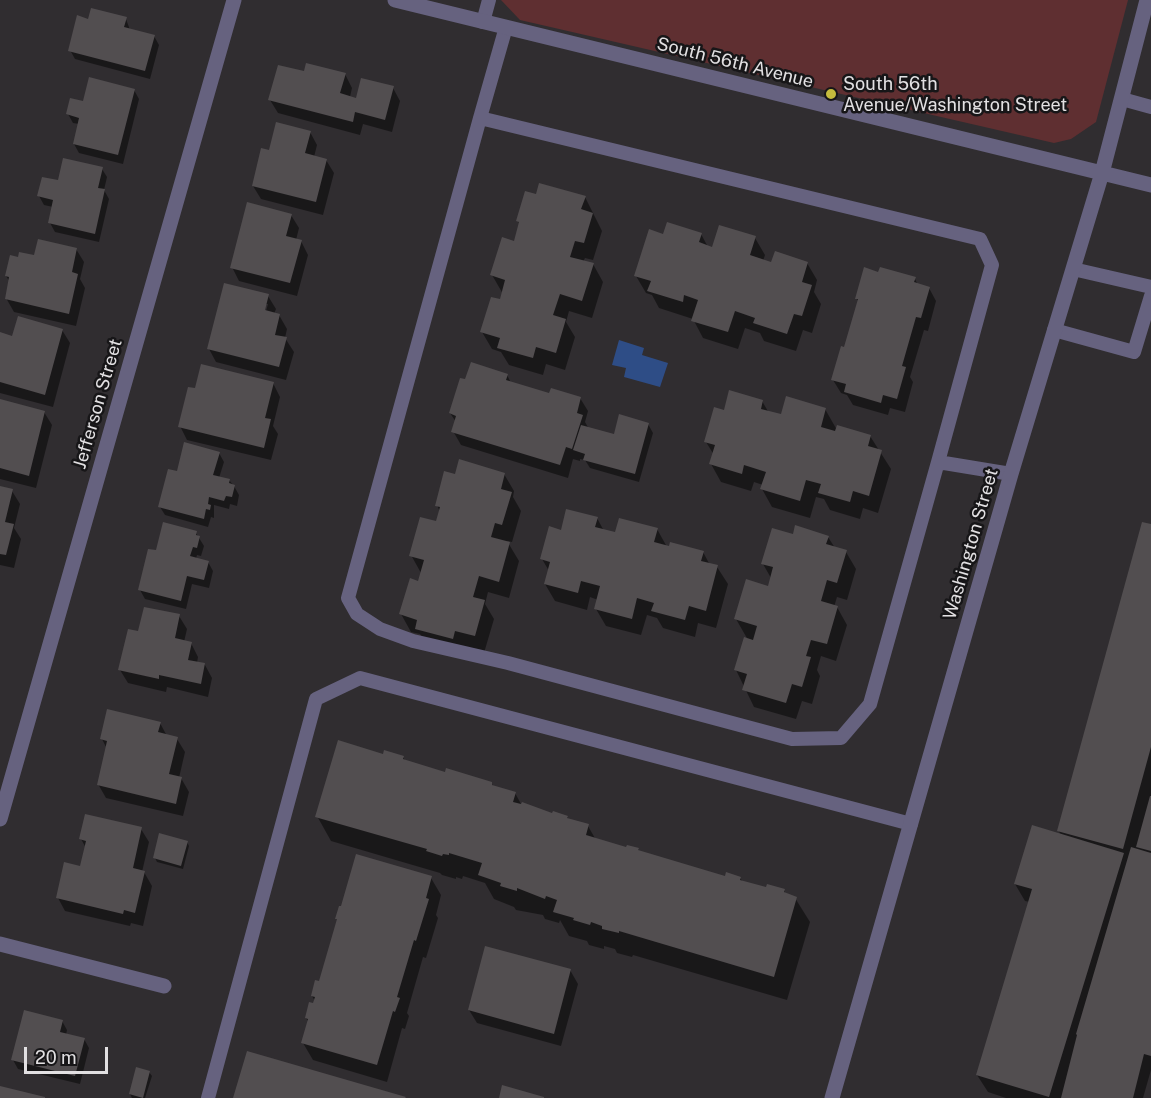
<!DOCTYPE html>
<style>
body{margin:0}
#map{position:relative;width:1151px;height:1098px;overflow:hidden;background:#302d30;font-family:"Public Sans",sans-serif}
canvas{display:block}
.scale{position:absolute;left:24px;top:1047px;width:84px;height:27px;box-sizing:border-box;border:3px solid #e2e0e2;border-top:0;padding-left:8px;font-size:18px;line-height:21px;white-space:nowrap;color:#e2e0e2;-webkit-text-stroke:4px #171618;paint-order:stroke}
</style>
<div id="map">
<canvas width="1151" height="1098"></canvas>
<div class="scale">20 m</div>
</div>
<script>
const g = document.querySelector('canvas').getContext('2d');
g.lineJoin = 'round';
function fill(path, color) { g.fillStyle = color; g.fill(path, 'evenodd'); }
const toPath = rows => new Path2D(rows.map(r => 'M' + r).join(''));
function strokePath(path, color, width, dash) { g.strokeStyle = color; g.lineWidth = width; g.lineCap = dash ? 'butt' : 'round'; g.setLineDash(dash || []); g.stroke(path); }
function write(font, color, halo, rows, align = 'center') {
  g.font = font + ' "Public Sans",sans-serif'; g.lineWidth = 5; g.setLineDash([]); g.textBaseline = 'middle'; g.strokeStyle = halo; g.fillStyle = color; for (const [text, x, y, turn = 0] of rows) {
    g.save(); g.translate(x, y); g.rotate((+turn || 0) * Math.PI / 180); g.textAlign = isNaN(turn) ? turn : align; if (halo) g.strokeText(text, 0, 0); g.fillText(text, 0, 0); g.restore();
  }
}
fill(toPath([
 [501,0,1128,0,1096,122,1071,139,1054,143,520,20]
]), '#5f2f31');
fill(toPath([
 [619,340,644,348,642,355,668,363,660,387,624,377,626,368,612,365]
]), '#2e4d86');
fill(toPath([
 [126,19,130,30,154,36,159,45,150,79,75,59,70,50,89,20],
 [305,73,345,74,352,88,350,97,357,99,393,88,400,101,392,132,363,124,360,135,278,113,270,100],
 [134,90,139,99,123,164,79,153,74,144,79,124,73,123,68,114,84,103],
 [310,132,317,145,314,157,326,160,334,173,323,215,261,199,253,186,270,152],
 [102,169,107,177,104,190,109,199,99,242,55,232,50,223,53,207,44,205,39,196,59,182],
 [537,196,585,197,602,231,593,260,585,258,583,262,593,264,603,282,592,318,569,311,566,322,575,337,565,370,546,364,543,375,509,365,501,352,492,349,482,332,501,301,503,294,492,275,515,243,520,225,518,221],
 [291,215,299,228,296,240,301,241,308,255,297,296,239,281,232,267],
 [701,234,708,247,713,249,755,238,765,255,763,261,772,264,807,263,817,280,814,292,821,304,812,333,803,330,796,351,764,341,760,333,745,328,738,349,703,338,693,319,659,308,652,295,646,293,636,276,664,236],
 [76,249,84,262,80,279,85,288,76,326,14,312,6,298,10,282,6,276,19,259],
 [879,273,915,279,918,285,929,288,936,301,928,331,924,330,910,377,913,382,905,412,890,408,888,415,853,405,847,395,841,393,833,380,845,349,859,302,856,298],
 [268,296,276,309,274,314,279,315,287,329,285,338,294,352,286,380,216,362,209,349],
 [265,304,268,304,264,318],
 [62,330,70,343,53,407,0,393,0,336,13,337],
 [507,375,511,383,550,395,580,398,588,411,585,422,589,429,615,436,648,424,653,433,639,482,590,468,585,460,580,459,580,461,573,459,568,478,461,445,453,431,456,422,450,413],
 [273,383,280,397,273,426,278,434,271,460,187,440,180,426],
 [0,401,44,412,52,425,36,488,0,479],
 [762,401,769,413,782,416,825,409,837,430,870,436,891,469,878,513,863,508,860,519,830,510,824,499,816,497,810,518,772,507,762,489,763,485,754,482,751,491,721,482,711,464,714,455,706,442,725,411],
 [219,453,224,462,219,478,229,480,234,486,239,495,237,506,230,504,229,509,214,505,214,518,211,517,208,527,165,515,160,507,178,472],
 [504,474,514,491,513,497,521,511,512,542,507,541,519,561,509,598,488,592,485,604,494,619,484,653,427,646,420,634,411,632,401,614,419,583,421,573,411,555,438,523,440,512,437,505,456,476],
 [0,488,12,491,20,504,14,528,21,539,14,568,0,565],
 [597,518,604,531,616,534,657,529,667,547,703,552,710,565,717,567,728,584,716,628,698,623,695,637,663,628,657,618,647,615,641,635,606,626,596,609,598,600,590,597,587,610,555,601,545,584,549,571,542,559,562,532],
 [1151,526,1151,1070,1143,1098,1006,1098,988,1092,977,1075,1030,902,1025,901,1015,884,1061,835,1058,830],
 [196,533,204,546,201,556,197,555,196,559,208,562,213,571,209,588,192,584,186,609,145,599,140,590],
 [794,536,828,537,835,548,846,552,856,569,847,600,837,597,834,607,837,607,847,625,836,661,821,656,817,670,820,676,812,704,802,701,796,719,754,707,736,670,748,640,736,619,769,587,771,578,763,564],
 [179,616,187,629,184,642,191,643,198,657,197,663,205,665,212,678,208,697,167,687,166,692,128,683,120,670,139,633],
 [160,723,167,736,177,739,185,752,179,778,181,778,189,792,183,816,106,798,98,784,107,749,102,739],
 [384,755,403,757,406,762,446,774,491,783,494,787,515,793,521,804,553,815,567,817,568,820,588,826,596,840,627,849,638,850,639,852,726,877,740,878,743,882,767,889,784,890,786,895,795,898,810,922,787,1000,633,955,632,957,617,953,615,949,604,946,604,949,589,945,587,941,569,936,560,920,559,923,545,919,543,915,516,910,514,907,494,899,485,883,463,876,462,879,456,877,456,879,442,875,440,873,331,841,317,816],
 [141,829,149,842,142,872,144,872,152,886,143,926,131,923,130,926,65,911,58,898,81,868,86,848,81,839],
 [187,842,189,846,183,869,157,862,155,858],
 [431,878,441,895,436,915,438,918,426,958,423,957,407,1013,409,1016,405,1029,402,1028,387,1082,313,1060,303,1043,309,1023,306,1018,315,1001,312,996,320,983],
 [570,970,578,984,561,1046,477,1023,469,1010],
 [62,1021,67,1030,66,1035,84,1039,89,1048,80,1084,18,1069,13,1060],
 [149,1072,152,1076,145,1098,132,1098,130,1094]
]), '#0007');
fill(toPath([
 [91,8,127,17,124,27,155,35,145,71,68,51,77,15,88,19],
 [306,63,346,73,340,93,356,98,361,78,394,86,385,120,355,112,353,122,268,100,278,65,304,71],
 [89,77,135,89,118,155,73,144,79,118,66,114,70,98,83,101],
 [276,122,311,131,305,153,327,159,316,202,252,186,261,148,269,150],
 [63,158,103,167,98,188,105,189,95,234,48,223,53,200,37,196,42,177,58,180],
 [539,183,586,196,581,209,593,213,584,243,575,241,570,257,594,263,582,301,560,294,553,315,566,319,556,353,536,347,533,358,497,348,500,338,480,332,491,297,500,299,505,280,490,275,502,237,514,241,519,222,516,221,525,191,536,194],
 [247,202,292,214,286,236,302,240,290,283,230,268],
 [667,222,702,233,699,242,712,247,719,225,756,236,750,255,771,262,775,251,808,262,802,282,812,285,802,316,794,314,787,334,753,323,755,318,735,311,728,332,691,321,698,300,684,295,683,302,647,291,651,281,634,276,649,229,663,234],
 [38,239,77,248,72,272,78,274,69,314,5,299,9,277,5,276,10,255,18,257,19,252,34,255],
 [864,267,878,272,880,267,916,277,914,282,930,287,921,318,916,317,902,366,906,367,897,399,883,395,881,403,844,392,846,384,831,380,841,346,844,347,858,299,855,299],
 [224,283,269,294,265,310,280,314,275,335,287,337,279,367,207,349],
 [18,316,63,329,45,395,0,382,0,332,12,336],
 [471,362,508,374,506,380,549,393,551,388,581,397,577,413,583,415,572,449,566,447,560,465,451,432,456,416,449,413,460,378,465,379],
 [201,364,274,382,265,418,271,419,264,448,178,427,188,387,195,388],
 [729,390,763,400,761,409,781,414,786,396,826,408,821,427,835,431,837,425,871,435,868,446,882,450,869,496,853,491,850,502,818,493,821,484,806,480,800,501,760,489,766,472,744,465,742,474,709,464,715,445,704,442,714,407,724,410],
 [0,399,45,411,29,476,0,468],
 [619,414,649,423,635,474,583,460,585,454,573,450,581,425,614,434],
 [184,442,220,452,213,475,230,479,229,483,235,485,232,497,226,496,224,501,209,497,208,504,211,505,210,510,206,509,204,519,158,507,168,469,177,471],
 [459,459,505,473,501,489,512,492,502,525,495,523,491,537,510,542,499,582,479,576,473,597,485,600,475,636,455,631,453,639,415,629,417,620,399,614,410,578,418,581,424,560,409,556,420,517,436,521,440,507,435,506,444,471,455,474],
 [0,486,13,489,5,522,14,524,6,555,0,554],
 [566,509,598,517,595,527,615,532,619,518,658,528,654,542,669,546,670,542,704,551,701,561,718,565,706,611,689,606,685,620,651,611,654,603,637,598,632,619,594,609,600,586,581,581,578,593,544,584,550,562,540,559,549,526,561,530],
 [163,522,197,531,196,535,200,536,197,548,193,547,190,556,209,561,204,580,187,576,181,601,138,590,148,549,156,550],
 [1142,522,1151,524,1151,747,1123,849,1057,831],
 [795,525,829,536,826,544,847,550,837,583,827,580,821,601,838,606,827,644,811,640,806,656,811,657,802,687,792,684,786,703,742,690,747,674,734,670,744,637,753,640,757,626,734,619,746,579,768,586,773,567,761,564,772,528,793,534],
 [144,607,180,614,175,638,192,642,188,660,205,663,201,684,159,675,159,679,118,670,128,629,138,631],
 [107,709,161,722,158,732,178,737,169,774,182,777,176,804,97,785,107,741,100,739],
 [338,740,383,754,384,750,404,756,403,759,445,772,446,768,492,782,492,785,516,792,513,802,521,804,522,802,552,813,553,811,568,816,567,818,589,824,586,835,626,847,627,845,639,848,638,850,725,876,726,872,741,877,740,880,766,887,767,884,785,889,784,892,797,897,774,977,619,931,619,933,602,929,602,926,591,922,590,925,573,920,574,918,553,912,557,900,546,896,545,899,517,888,517,891,500,886,501,883,478,875,482,863,449,853,449,855,443,854,442,856,426,851,427,849,315,817],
 [1150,796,1151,796,1151,851,1136,847],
 [85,814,142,827,133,868,145,871,135,913,124,910,123,914,56,898,64,862,80,866,86,841,79,839],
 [1032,825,1124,853,1049,1097,976,1075,1032,889,1014,884],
 [159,833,188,841,181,866,153,858],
 [1131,847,1151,853,1151,1056,1144,1054,1133,1098,1061,1098,1077,1035,1076,1034],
 [356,854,432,876,426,898,429,899,416,941,414,940,397,997,400,998,395,1012,393,1011,377,1065,301,1043,308,1019,305,1018,309,1002,313,1003,315,997,311,996,315,980,319,981,337,919,335,919,339,906,341,906],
 [485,946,571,969,554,1034,468,1010],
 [24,1010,63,1020,60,1032,85,1038,75,1076,11,1060],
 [247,1051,406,1097,405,1098,233,1098],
 [136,1067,150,1071,143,1098,129,1094],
 [502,1085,544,1097,544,1098,499,1098],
 [0,1086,45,1097,45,1098,0,1098]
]), '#524e50');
strokePath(toPath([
 [483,22,489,0],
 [1122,99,1151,107],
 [480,118,980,239,992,265,938,462,870,704,841,738,792,739,508,663,413,641,380,629,357,614,348,598,480,118,506,27],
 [1073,269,1151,287],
 [1054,330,1134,352,1151,296],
 [938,462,1011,474],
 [208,1098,316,699,360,678,911,824]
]), '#66627f', 14);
strokePath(toPath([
 [0,819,234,0],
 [0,944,164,986]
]), '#66627f', 15);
strokePath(toPath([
 [395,0,1151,185],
 [832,1098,1011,474,1102,173,1147,0]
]), '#66627f', 15);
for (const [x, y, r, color] of [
 [831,94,6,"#c5bc3d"]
]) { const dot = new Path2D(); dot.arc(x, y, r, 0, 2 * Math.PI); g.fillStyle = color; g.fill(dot); strokePath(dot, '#171618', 2); }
write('18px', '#e2e0e2', '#171618', [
 ["South 56th Avenue",735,63,14],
 ["Jefferson Street",98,404,-74],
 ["Washington Street",971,544,-74]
]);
write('18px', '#e2e0e2', '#171618', [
 ["South 56th",843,84],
 ["Avenue/Washington Street",843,105]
], 'left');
</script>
